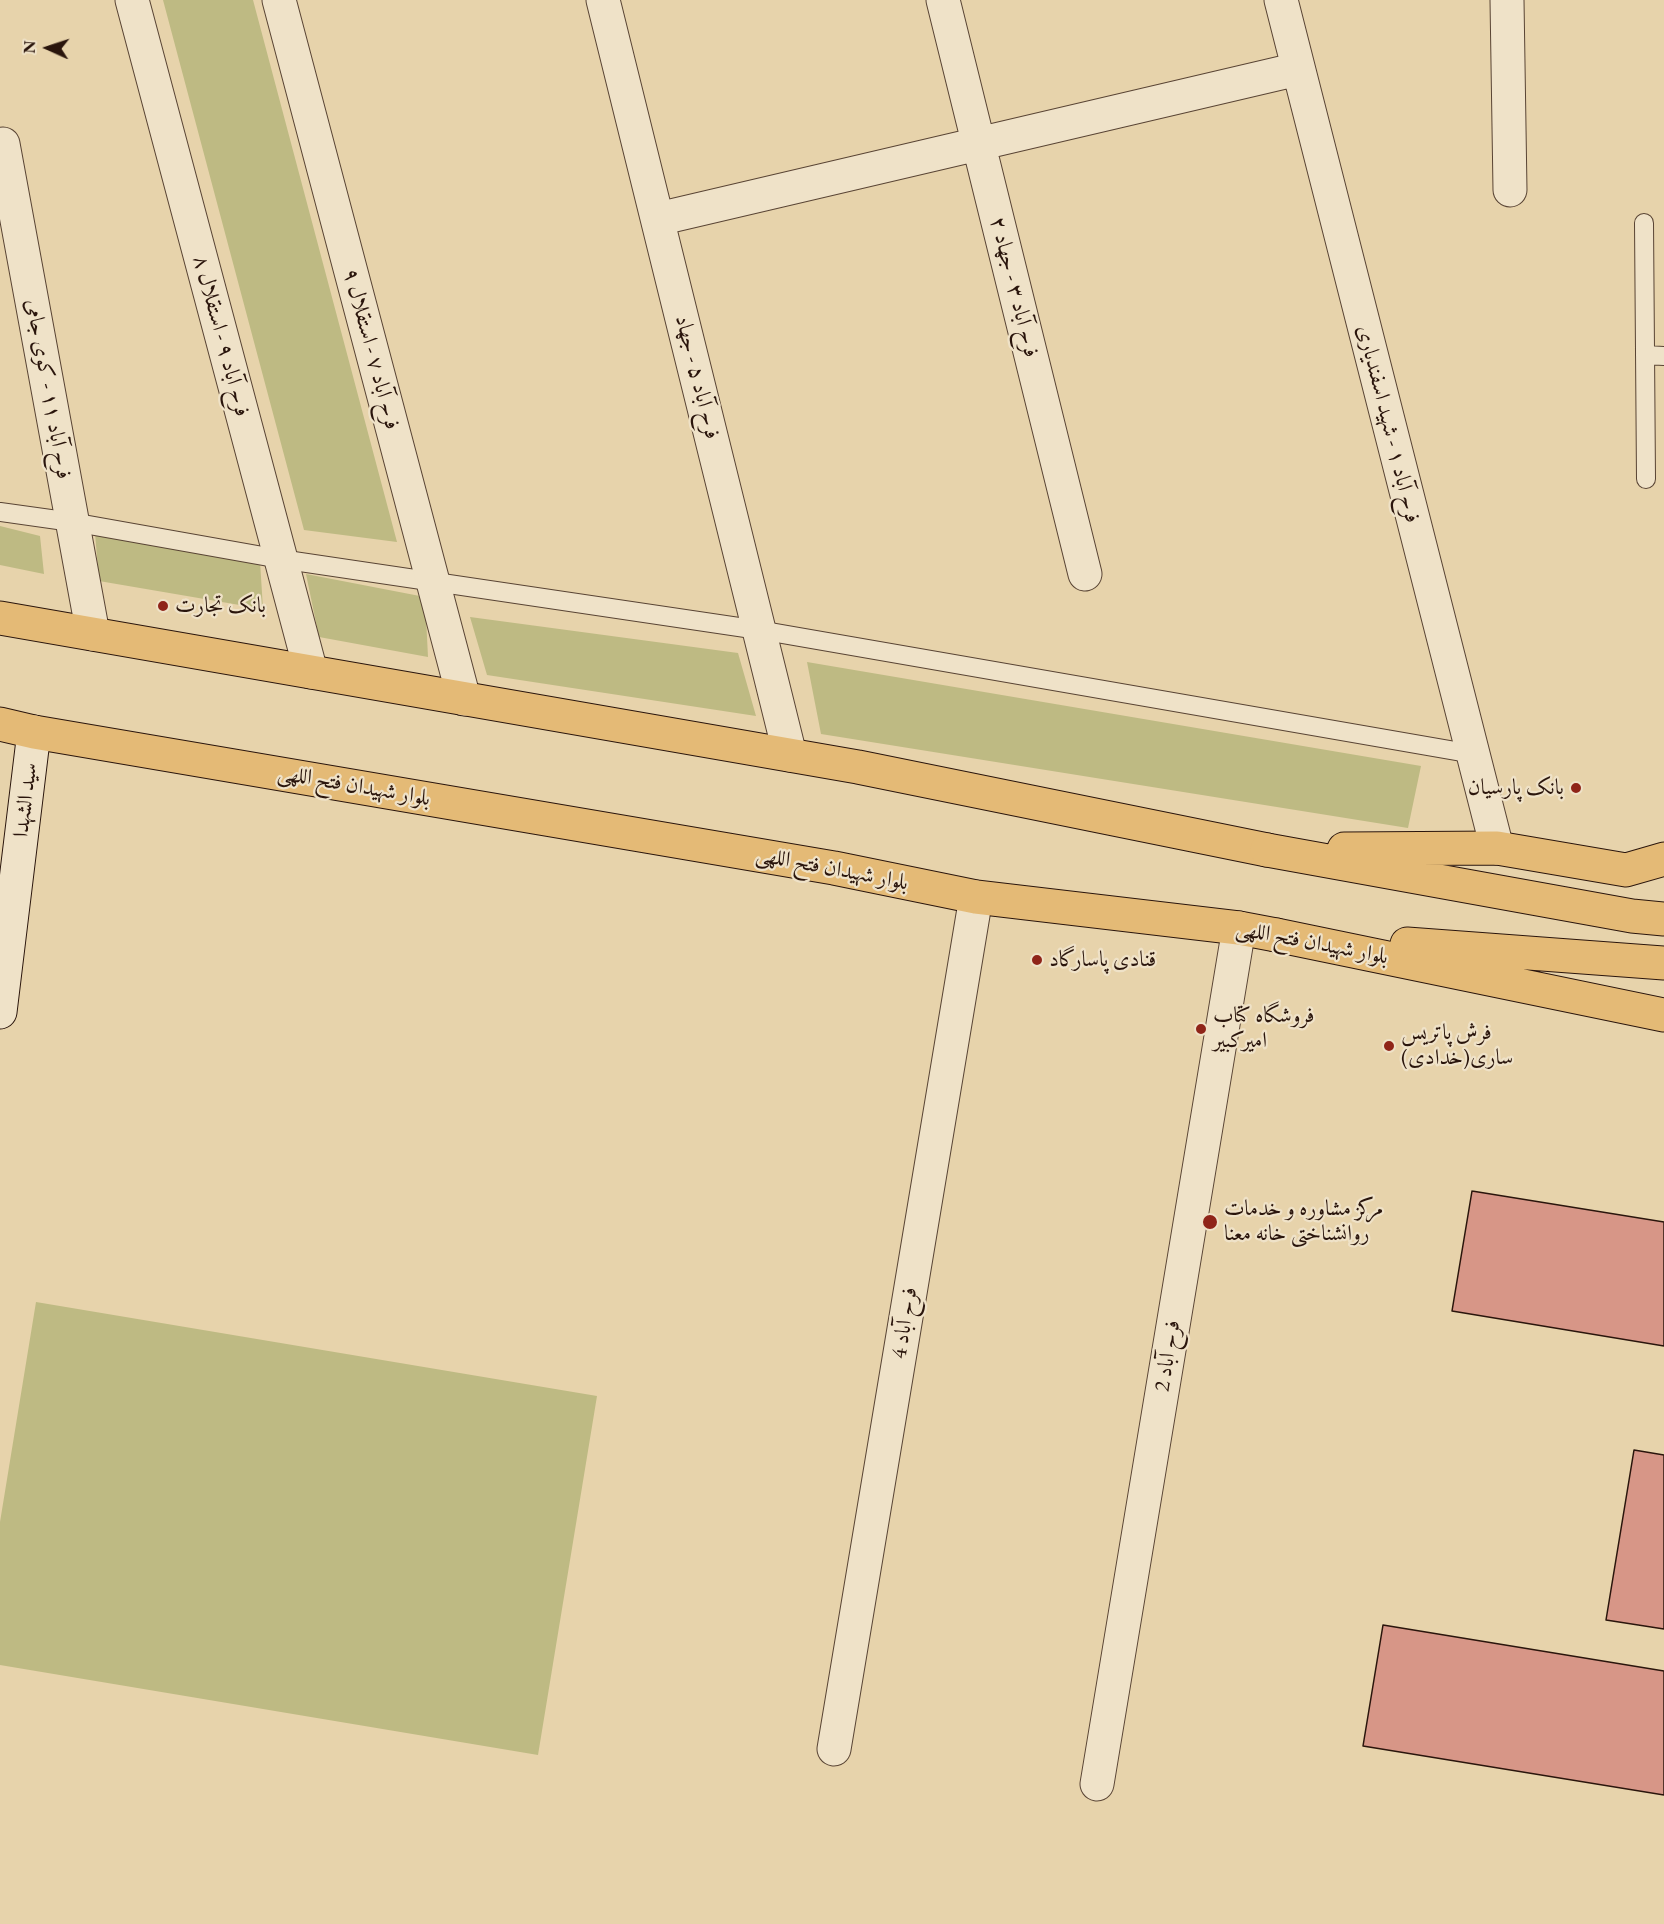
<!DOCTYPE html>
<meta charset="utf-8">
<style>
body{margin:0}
#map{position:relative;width:1664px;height:1924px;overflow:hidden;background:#e7d3ab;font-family:"EB Garamond",serif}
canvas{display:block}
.north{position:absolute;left:18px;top:18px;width:60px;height:60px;-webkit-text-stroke:4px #efe2c8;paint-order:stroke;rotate:273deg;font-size:16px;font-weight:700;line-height:24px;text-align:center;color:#2a150c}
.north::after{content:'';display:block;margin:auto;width:21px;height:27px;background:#2a150c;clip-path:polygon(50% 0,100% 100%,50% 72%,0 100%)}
</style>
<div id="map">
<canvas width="1664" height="1924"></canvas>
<div class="north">N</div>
</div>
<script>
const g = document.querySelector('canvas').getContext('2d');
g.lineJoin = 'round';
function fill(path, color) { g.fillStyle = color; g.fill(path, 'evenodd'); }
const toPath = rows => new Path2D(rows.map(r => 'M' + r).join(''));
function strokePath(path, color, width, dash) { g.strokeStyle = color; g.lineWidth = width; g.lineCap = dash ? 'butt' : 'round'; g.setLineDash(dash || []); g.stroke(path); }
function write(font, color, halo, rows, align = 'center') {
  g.font = font + ' "EB Garamond",Amiri,serif'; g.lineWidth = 4.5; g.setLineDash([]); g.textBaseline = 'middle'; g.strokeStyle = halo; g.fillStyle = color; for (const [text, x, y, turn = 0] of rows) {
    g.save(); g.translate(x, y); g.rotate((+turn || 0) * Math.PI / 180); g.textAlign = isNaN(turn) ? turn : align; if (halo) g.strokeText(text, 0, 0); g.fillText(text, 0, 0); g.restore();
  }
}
fill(toPath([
 [163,0,253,0,397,542,304,530],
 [0,526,40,536,44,574,0,565],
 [95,533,260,561,263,609,99,581],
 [306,574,425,597,428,657,319,637],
 [470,617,738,653,756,716,487,675],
 [807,662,1421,766,1408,828,821,734],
 [36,1302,597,1396,538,1755,0,1665,0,1522]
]), '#beba83');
const building = toPath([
 [1472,1191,1664,1222,1664,1346,1452,1311,1472,1191],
 [1634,1450,1664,1455,1664,1629,1606,1620,1634,1450],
 [1383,1625,1664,1671,1664,1795,1363,1746,1383,1625]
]);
fill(building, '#d79687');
strokePath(building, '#2a150c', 1.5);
const lane = toPath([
 [1644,223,1646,479],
 [1645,355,1664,356],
 [0,512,72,522,280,559,759,630,1473,754]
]);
const street = toPath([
 [132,0,311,672],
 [279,0,464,699],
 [603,0,790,755],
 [943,0,1085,574],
 [1281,0,1497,848],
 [1507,0,1510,190],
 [3,144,93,634],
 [658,219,1298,69],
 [834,1749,976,897],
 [1097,1784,1239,928]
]);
const secondary = toPath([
 [0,1012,34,732]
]);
const primary = toPath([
 [0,618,858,767,1267,850],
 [0,724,34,732,834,868,976,897,1239,928,1276,935]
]);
const highway = toPath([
 [1344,849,1497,848,1626,870,1664,859],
 [1267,850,1632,916,1664,919],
 [1276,935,1664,1015],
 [1407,944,1664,963]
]);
strokePath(lane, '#594434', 20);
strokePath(street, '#594434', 35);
strokePath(secondary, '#2a150c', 35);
strokePath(primary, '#2a150c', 35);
strokePath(highway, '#2a150c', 35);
strokePath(lane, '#efe2c8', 18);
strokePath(street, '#efe2c8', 33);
strokePath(secondary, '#efe2c8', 33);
strokePath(primary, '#e4ba76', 33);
strokePath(highway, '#e4ba76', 33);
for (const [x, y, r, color] of [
 [163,606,6,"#8f2418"],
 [1576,788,6,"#8f2418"],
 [1037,960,6,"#8f2418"],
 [1201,1029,6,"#8f2418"],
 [1389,1046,6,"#8f2418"],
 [1210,1222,8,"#8f2418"]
]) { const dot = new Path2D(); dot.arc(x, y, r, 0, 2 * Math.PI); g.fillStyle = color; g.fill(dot); strokePath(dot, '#efe2c8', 2); }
write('22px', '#2a150c', '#efe2c8', [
 ["فرح آباد ۳ - جهاد ۲",1014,287,76],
 ["فرح آباد ۹ - استقلال ۸",221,336,75],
 ["فرح آباد ۷ - استقلال ۹",371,349,75],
 ["فرح آباد ۵ - جهاد",697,377,76],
 ["فرح آباد ۱۱ - کوی جامی",48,389,80],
 ["فرح آباد ۱ - شهید اسفندیاری",1388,424,76],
 ["بلوار شهیدان فتح اللهی",354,786,10],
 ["سید الشهدا",26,800,-83],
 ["بلوار شهیدان فتح اللهی",832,869,11],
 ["بلوار شهیدان فتح اللهی",1312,943,11],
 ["فرح آباد 4",905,1323,-81],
 ["فرح آباد 2",1168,1356,-81]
]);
write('22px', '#2a150c', '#efe2c8', [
 ["بانک تجارت",175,606],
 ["بانک پارسیان",1564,788,"right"],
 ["قنادی پاسارگاد",1049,960],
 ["فروشگاه کتاب",1213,1016],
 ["امیرکبیر",1213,1041],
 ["فرش پاتریس",1401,1033],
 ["(خدادی)ساری",1401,1058],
 ["مرکز مشاوره و خدمات",1224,1209],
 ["روانشناختی خانه معنا",1224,1234]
], 'left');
</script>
